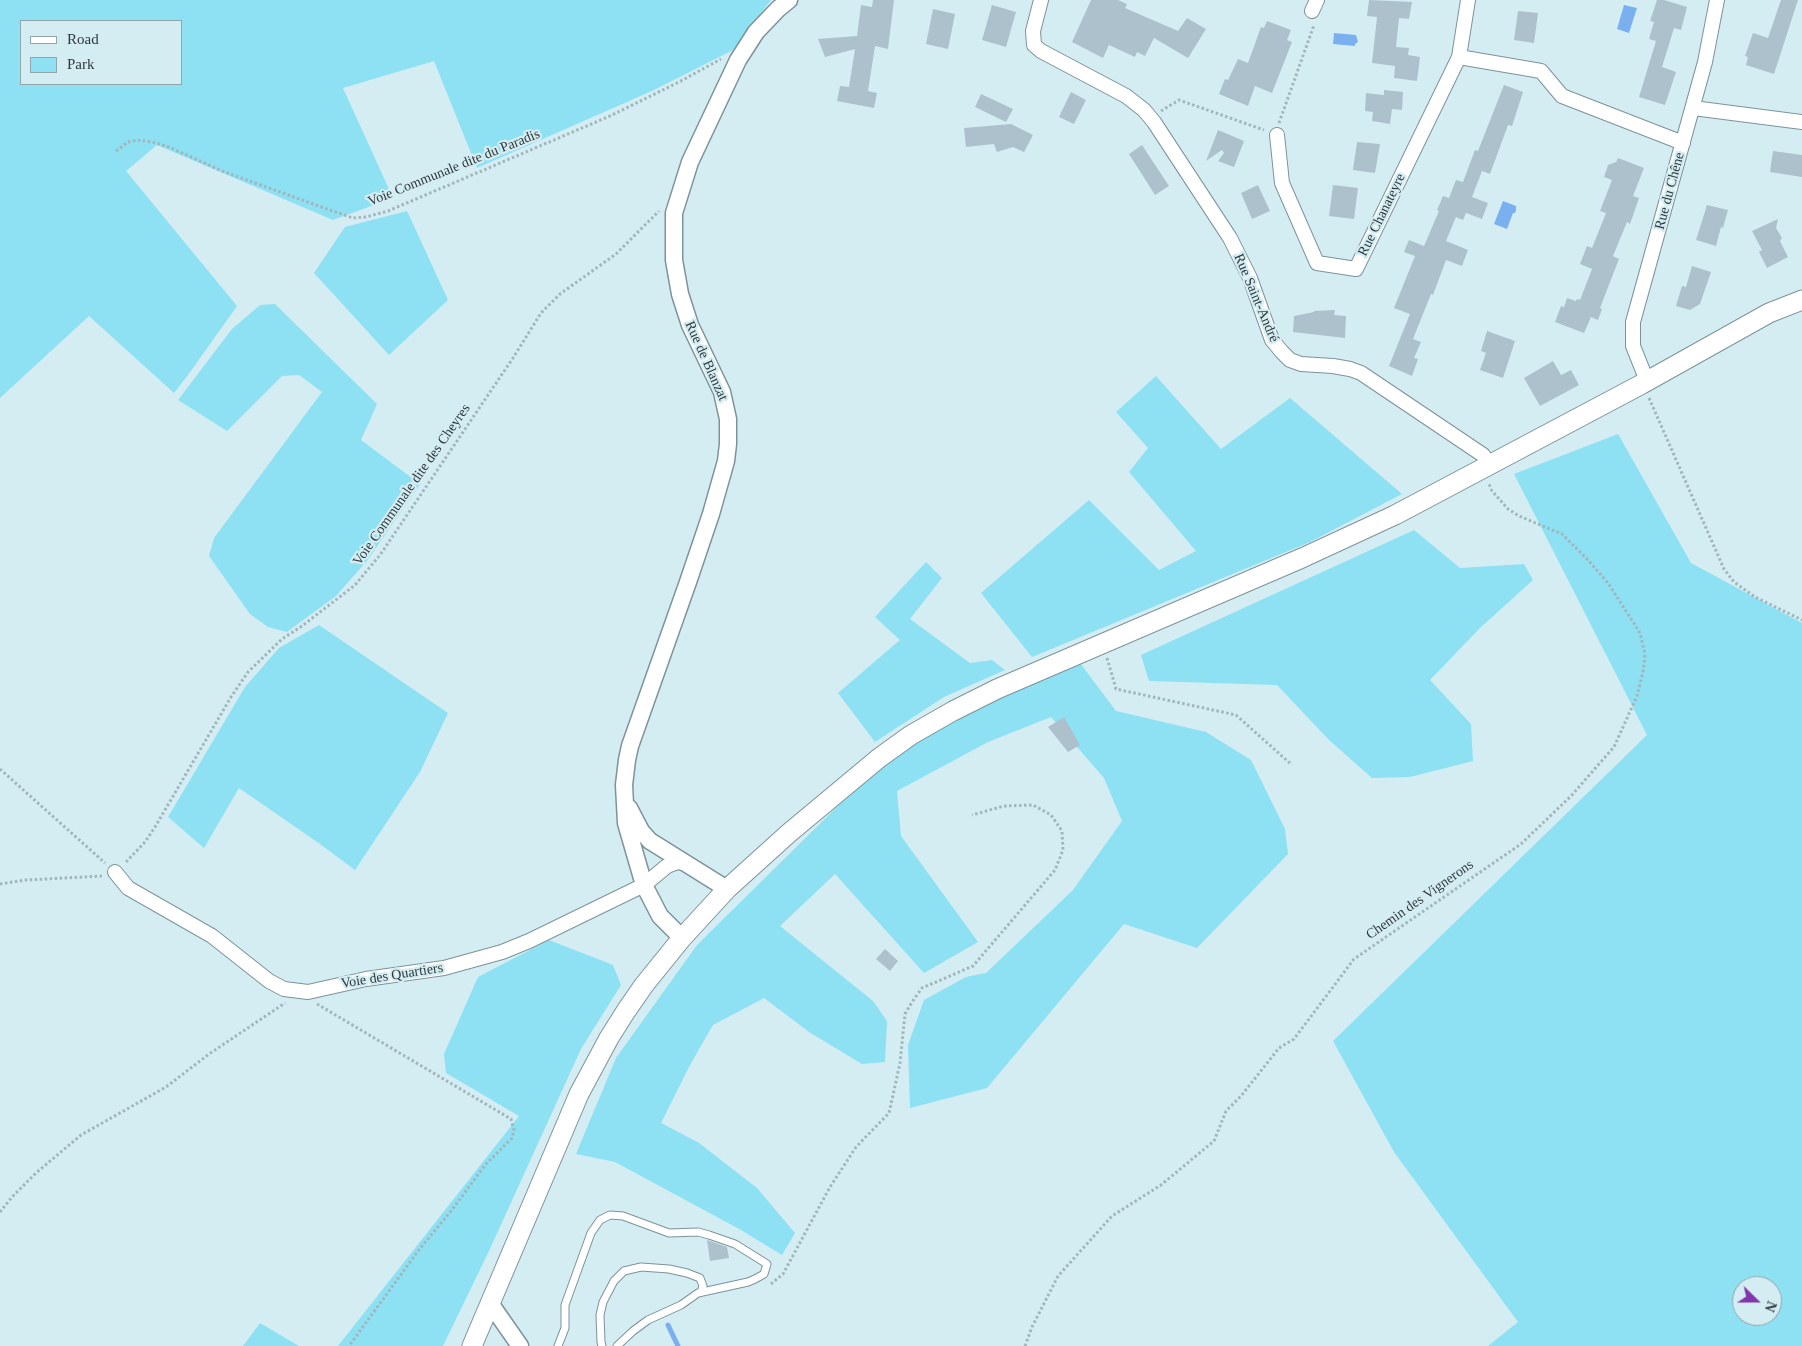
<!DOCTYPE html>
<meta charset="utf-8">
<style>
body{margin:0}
#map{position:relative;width:1802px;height:1346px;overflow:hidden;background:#d4edf3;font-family:Georgia,serif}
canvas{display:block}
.legend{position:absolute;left:20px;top:20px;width:162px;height:65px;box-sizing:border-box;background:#d4edf3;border:1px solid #92a5aa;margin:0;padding:6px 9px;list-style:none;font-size:15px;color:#2f393c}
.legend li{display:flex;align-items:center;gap:10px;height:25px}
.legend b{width:25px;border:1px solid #92a5aa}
.north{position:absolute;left:1732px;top:1276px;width:50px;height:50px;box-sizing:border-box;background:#d4edf3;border:1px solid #92a5aa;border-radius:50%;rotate:112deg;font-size:14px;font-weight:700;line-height:20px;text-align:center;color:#2f393c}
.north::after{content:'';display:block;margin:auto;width:18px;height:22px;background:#8137a9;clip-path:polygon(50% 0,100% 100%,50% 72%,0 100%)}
</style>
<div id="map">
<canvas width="1802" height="1346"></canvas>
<ul class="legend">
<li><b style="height:6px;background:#fff"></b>Road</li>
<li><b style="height:14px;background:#8ee0f3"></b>Park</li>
</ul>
<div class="north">N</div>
</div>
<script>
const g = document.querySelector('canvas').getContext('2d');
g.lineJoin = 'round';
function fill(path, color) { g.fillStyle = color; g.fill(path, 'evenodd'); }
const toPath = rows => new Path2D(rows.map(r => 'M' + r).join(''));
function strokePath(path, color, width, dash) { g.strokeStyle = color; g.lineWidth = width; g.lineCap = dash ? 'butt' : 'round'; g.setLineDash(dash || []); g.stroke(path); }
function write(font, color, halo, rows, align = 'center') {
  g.font = font + ' Georgia,serif'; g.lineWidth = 4.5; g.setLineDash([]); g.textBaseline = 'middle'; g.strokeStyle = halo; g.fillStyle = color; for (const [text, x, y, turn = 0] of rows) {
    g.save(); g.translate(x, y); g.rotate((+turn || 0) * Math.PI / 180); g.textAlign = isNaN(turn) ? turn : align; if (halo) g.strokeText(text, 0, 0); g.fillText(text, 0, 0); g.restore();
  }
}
fill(toPath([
 [0,0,771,0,733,50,654,90,477,168,434,61,343,88,393,198,333,220,157,145,126,171,237,306,188,375,174,393,89,316,0,398],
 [21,21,181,21,181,84,21,84],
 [407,211,448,300,389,355,314,273,345,227],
 [275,304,377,404,361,440,420,484,367,561,336,596,287,632,268,627,250,614,209,556,214,538,322,392,299,375,282,376,227,431,178,400,232,329,260,305],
 [1156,376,1221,449,1290,398,1402,494,1310,542,1032,657,981,593,1089,500,1159,570,1196,551,1129,472,1148,448,1116,412],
 [1618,434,1691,563,1802,623,1802,1346,1488,1346,1518,1322,1394,1152,1333,1041,1647,735,1514,474],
 [1742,1286,1772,1286,1772,1316,1742,1316],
 [1414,530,1460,568,1524,564,1533,580,1481,627,1430,680,1471,724,1473,761,1410,777,1372,778,1329,740,1277,685,1149,681,1141,655],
 [926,562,942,578,910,619,970,663,992,660,1005,670,944,697,875,742,838,693,900,640,875,617],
 [319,625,448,713,420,772,355,870,320,844,239,788,204,848,168,817,245,687,279,648],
 [1080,663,1116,711,1206,732,1251,760,1285,829,1288,854,1197,948,1124,924,987,1088,910,1108,908,1045,924,1000,966,977,986,973,1073,890,1122,821,1104,778,1051,717,988,742,897,791,901,836,978,942,924,973,835,874,780,926,873,1001,887,1021,885,1062,862,1064,809,1032,764,998,713,1025,690,1065,661,1123,699,1143,757,1188,795,1233,782,1255,741,1230,615,1162,576,1154,616,1058,697,945,854,790,911,745,1012,691],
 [549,940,613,965,621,985,581,1049,489,1251,443,1346,338,1346,519,1116,446,1073,444,1054,478,977],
 [260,1323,299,1346,243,1346]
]), '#8ee0f3');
fill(toPath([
 [1624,5,1637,8,1629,33,1617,29],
 [1334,33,1356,35,1358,42,1355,44,1355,46,1333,44],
 [1503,201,1516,206,1516,210,1515,213,1513,213,1507,229,1494,224]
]), '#7ab0ef');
strokePath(toPath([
 [668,1325,678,1346]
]), '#7ab0ef', 5);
fill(toPath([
 [873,0,894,0,888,49,875,46,868,91,877,93,874,108,837,101,840,86,849,87,855,49,825,57,818,39,857,36,861,5,872,7],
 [1091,0,1118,0,1127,4,1125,8,1178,31,1187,18,1206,29,1188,58,1154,38,1145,56,1137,52,1135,57,1109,45,1103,58,1072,42],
 [1369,0,1412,2,1409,19,1399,18,1396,47,1409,48,1408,55,1420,57,1417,81,1394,78,1395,66,1372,63,1377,17,1367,16],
 [1657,0,1664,0,1687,7,1681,30,1674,28,1662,67,1676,72,1665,105,1639,97,1656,41,1649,39,1654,22,1650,21],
 [1781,0,1798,0,1774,74,1746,65,1748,57,1745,56,1753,33,1768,38],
 [992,5,1016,12,1006,47,982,40],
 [933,9,955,14,948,49,926,44],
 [1518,11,1538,13,1534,43,1514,40],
 [1267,21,1291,30,1287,40,1292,42,1272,93,1255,86,1248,106,1219,94,1225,79,1228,80,1229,78,1238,59,1248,63,1261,27,1264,28],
 [1504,85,1523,92,1512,126,1508,125,1490,174,1482,171,1472,197,1488,203,1482,219,1466,213,1463,220,1456,217,1446,241,1468,250,1462,266,1446,260,1433,295,1431,294,1413,339,1421,342,1414,358,1418,359,1412,376,1389,366,1410,314,1394,308,1415,256,1404,252,1409,240,1424,246,1439,211,1437,210,1443,196,1449,198,1456,180,1463,182,1475,150,1478,151],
 [1384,90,1403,92,1402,110,1392,109,1390,124,1372,121,1373,112,1365,111,1366,93,1384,95],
 [1071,92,1086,100,1074,124,1059,117],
 [981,94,1013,109,1006,122,975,107],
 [1011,124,1033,135,1024,152,1013,147,997,152,994,144,966,147,964,128],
 [1218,130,1244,141,1234,167,1218,161,1224,153,1222,150,1206,161],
 [1357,142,1380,144,1375,173,1353,170],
 [1142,145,1169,186,1155,195,1129,154],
 [1773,151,1802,155,1802,177,1770,172],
 [1618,158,1644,168,1633,196,1639,198,1630,224,1627,222,1613,256,1619,259,1600,308,1602,309,1598,320,1591,317,1584,333,1555,322,1561,306,1564,307,1567,298,1576,301,1577,299,1580,300,1592,269,1580,264,1587,246,1592,248,1606,213,1600,211,1612,180,1604,177,1608,165,1616,162],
 [1258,185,1270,211,1252,219,1241,193],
 [1333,185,1358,188,1354,219,1329,216],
 [1707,205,1728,210,1723,228,1721,227,1716,246,1696,240],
 [1778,219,1776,228,1782,238,1780,241,1788,257,1767,268,1759,252,1762,250,1752,231],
 [1692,266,1711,272,1700,304,1690,310,1676,306,1682,286,1686,287],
 [1335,310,1334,315,1346,316,1345,338,1293,332,1294,316,1314,312,1314,311],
 [1487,331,1515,341,1503,378,1480,370,1486,353,1481,351],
 [1553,361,1561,375,1571,370,1579,385,1540,406,1524,378],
 [1064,717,1080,745,1068,752,1048,727],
 [885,949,898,961,890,971,876,959],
 [707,1240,727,1247,729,1258,710,1261]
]), '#adc1cd');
const service = toPath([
 [558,1346,565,1328,565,1305,591,1233,600,1220,610,1215,623,1216,669,1233,698,1232,709,1235,735,1244,767,1264,764,1274,755,1279,748,1282,698,1293,681,1305,648,1320,633,1331,617,1346],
 [602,1346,601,1342,600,1315,603,1302,614,1281,624,1271,641,1267,669,1269,687,1273,700,1278,703,1286,701,1292]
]);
const minor = toPath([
 [1041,0,1033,31,1034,45,1041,51,1126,96,1144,110,1154,122,1230,238,1250,278,1272,340,1282,352,1290,360,1301,364,1333,366,1350,369,1361,373,1483,455,1490,466],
 [1312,11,1317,0],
 [1459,57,1468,0],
 [1693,108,1802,122],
 [1277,135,1282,183,1317,263,1356,269,1459,57,1541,71,1562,96,1683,143],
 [1647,381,1633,346,1633,322,1705,62,1717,0],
 [115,872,128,888,212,936,269,981,284,989,308,992,366,979,444,968,502,952,529,941,644,885,667,866,678,862,684,863]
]);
const tertiary = toPath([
 [629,808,641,831,650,841,727,889],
 [682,938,660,916,644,885,626,823,624,785,627,760,630,746,688,582,711,514,726,461,728,444,728,419,722,392,690,325,680,294,674,260,674,213,690,162,738,60,756,32,778,9,789,0],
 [490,1303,520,1346]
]);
const secondary = toPath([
 [472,1346,579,1094,609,1038,626,1011,644,985,682,938,727,889,789,833,879,758,911,735,953,711,997,689,1302,558,1395,515,1642,384,1769,313,1802,300]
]);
strokePath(service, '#7c9399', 9);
strokePath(minor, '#7c9399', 16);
strokePath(tertiary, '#7c9399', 19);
strokePath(secondary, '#7c9399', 21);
strokePath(toPath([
 [1161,111,1179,100,1264,130],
 [1279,123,1314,25],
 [116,151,128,142,137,140,152,142,169,147,222,171,327,209,353,218,366,217,388,211,610,116,679,82,721,59],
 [1649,398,1724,569,1734,582,1755,597,1802,620],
 [1107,658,1116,689,1236,715,1292,765],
 [0,769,105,863],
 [126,862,145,842,155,827,231,697,248,672,282,639,302,626,355,585,380,555,513,358,541,313,560,294,616,254,659,211],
 [0,884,26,880,102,876],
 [317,1004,511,1119,514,1130,512,1138,486,1164,451,1211,418,1251,349,1346],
 [0,1212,12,1197,36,1173,81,1135,166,1087,209,1054,285,1003],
 [771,1284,783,1274,830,1187,856,1147,889,1113,900,1063,905,1014,912,1002,922,988,973,966,1055,870,1063,850,1062,831,1051,815,1033,805,1004,806,972,815],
 [1025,1346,1032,1327,1058,1276,1112,1216,1161,1185,1214,1141,1226,1111,1241,1096,1279,1048,1294,1039,1354,959,1521,844,1571,796,1614,747,1637,696,1643,672,1645,654,1640,633,1608,583,1588,560,1562,534,1519,516,1508,509,1492,491,1489,484]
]), '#a1b6bb', 3, [2.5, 2.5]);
strokePath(service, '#fff', 7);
strokePath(minor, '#fff', 14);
strokePath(tertiary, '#fff', 16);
strokePath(secondary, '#fff', 19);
write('14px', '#2f393c', '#d4edf3', [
 ["Voie Communale dite du Paradis",454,168,-22],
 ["Rue du Chêne",1670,191,-75],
 ["Rue Chanateyre",1382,215,-64],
 ["Rue Saint-André",1256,298,67],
 ["Rue de Blanzat",706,361,66],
 ["Voie Communale dite des Cheyres",412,485,-55],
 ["Chemin des Vignerons",1420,900,-35],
 ["Voie des Quartiers",392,976,-9]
]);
</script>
